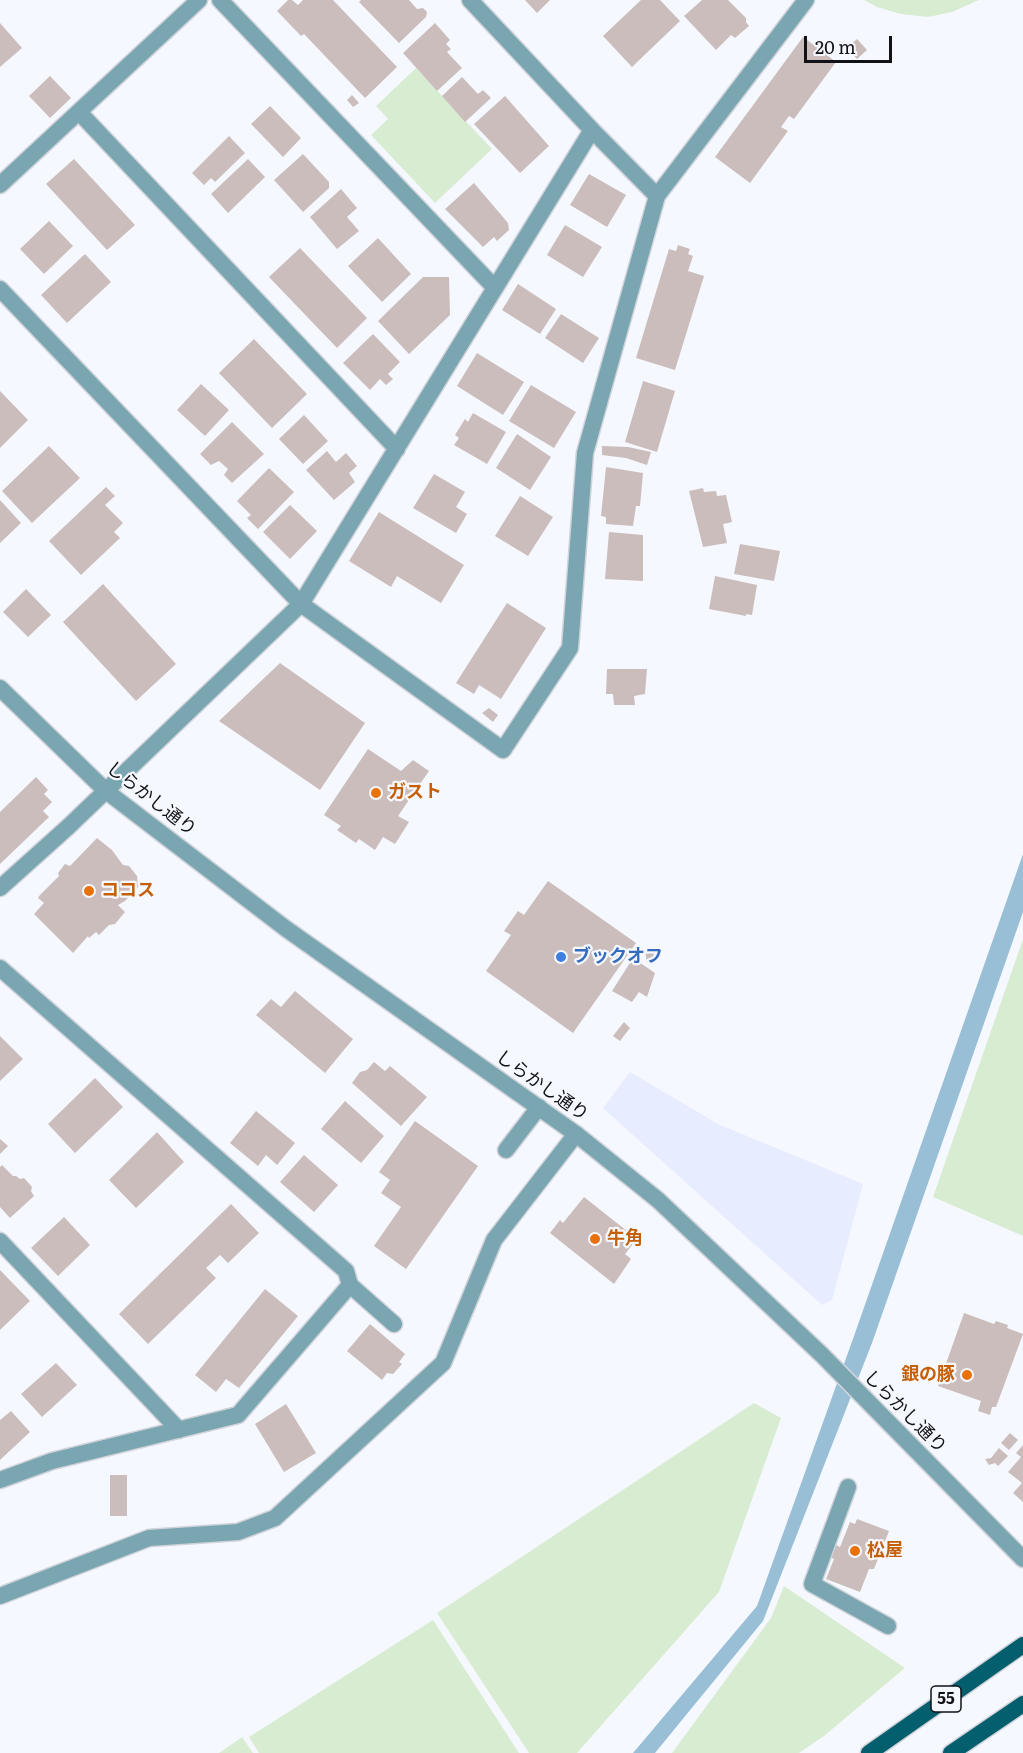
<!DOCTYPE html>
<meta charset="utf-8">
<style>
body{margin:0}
#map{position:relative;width:1023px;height:1753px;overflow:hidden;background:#f6f8ff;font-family:Literata,serif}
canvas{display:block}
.scale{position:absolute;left:804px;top:36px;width:88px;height:27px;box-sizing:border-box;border:3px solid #111216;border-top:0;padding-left:8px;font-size:18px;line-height:21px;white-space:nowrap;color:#111216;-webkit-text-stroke:4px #f6f8ff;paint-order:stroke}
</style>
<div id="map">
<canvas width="1023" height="1753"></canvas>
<div class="scale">20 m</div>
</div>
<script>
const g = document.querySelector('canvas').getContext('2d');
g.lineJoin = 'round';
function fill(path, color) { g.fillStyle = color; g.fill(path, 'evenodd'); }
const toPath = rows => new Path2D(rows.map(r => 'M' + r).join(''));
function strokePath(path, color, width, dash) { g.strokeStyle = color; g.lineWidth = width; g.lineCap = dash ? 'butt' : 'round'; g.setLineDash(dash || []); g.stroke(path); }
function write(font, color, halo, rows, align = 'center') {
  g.font = font + ' Literata,"Noto Sans JP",serif'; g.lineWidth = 4.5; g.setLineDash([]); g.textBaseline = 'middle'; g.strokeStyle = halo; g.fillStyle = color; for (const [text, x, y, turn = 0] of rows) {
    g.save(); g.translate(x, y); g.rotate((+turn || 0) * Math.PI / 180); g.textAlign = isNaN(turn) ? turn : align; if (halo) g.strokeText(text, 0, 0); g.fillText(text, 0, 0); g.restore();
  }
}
fill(toPath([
 [630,1072,718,1124,863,1184,832,1300,822,1305,603,1108]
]), '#e7ecfe');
fill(toPath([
 [864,0,979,0,952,12,928,17,901,14,877,7],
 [416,68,492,149,435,203,371,135,388,119,376,106],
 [1023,939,1023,1236,933,1197],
 [754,1403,781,1418,719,1592,577,1753,529,1753,437,1613],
 [784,1586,905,1668,824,1736,799,1753,672,1753,771,1618],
 [433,1620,519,1753,259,1753,249,1737],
 [242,1737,253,1753,219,1753]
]), '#d8ecd2');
fill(toPath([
 [1023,854,1023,912,872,1343,763,1621,655,1753,633,1753,757,1606,854,1336]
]), '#99bfd7');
fill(toPath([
 [288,0,292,0,298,5,303,0,333,0,397,67,365,98,304,34,301,36,277,11],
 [361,0,409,0,417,9,423,8,427,12,426,17,399,43,359,2],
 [525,0,550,0,537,13],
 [641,0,660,0,680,21,632,67,603,36],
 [702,0,728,0,746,18,746,22,749,26,735,38,731,35,716,50,684,16],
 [0,23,22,48,0,67],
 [435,23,450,40,446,44,451,49,447,52,462,68,437,91,403,53],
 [803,37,836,62,794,119,789,116,781,127,788,131,750,183,715,157],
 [857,39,867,50,857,59,847,48],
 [50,76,71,98,50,118,29,96],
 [462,77,478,94,483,90,491,98,465,122,442,96],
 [352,95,359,103,353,107,347,100],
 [505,96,549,146,520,173,474,124],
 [270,106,301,138,283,157,251,124],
 [229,136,245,153,215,182,211,178,204,185,192,173],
 [303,154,329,182,329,188,303,212,274,180],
 [74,159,135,225,107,250,46,184],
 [248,159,265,177,228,213,211,194],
 [589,174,626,195,607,227,570,205],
 [474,183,508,223,509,230,497,241,494,237,483,247,445,209],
 [341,189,357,208,347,217,359,231,337,249,310,217],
 [49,221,73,246,44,274,20,249],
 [565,225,602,247,583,277,547,255],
 [378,238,411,274,382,302,348,266],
 [678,245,690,249,688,254,693,256,688,271,704,276,675,370,636,358,669,249,676,251],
 [300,248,367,318,337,348,269,277],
 [85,254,111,282,67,323,41,295],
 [423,277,449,277,450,315,409,354,378,321],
 [518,284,556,309,540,334,502,310],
 [561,314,599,338,583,363,545,338],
 [373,334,400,362,388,374,393,379,386,385,380,379,370,390,343,363],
 [254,339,307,394,272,428,219,373],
 [477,353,524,382,503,415,457,386],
 [643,381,675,391,657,452,625,442],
 [201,384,229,410,205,436,177,410],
 [531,385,576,412,554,448,509,421],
 [0,391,28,420,0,448],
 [473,413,506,432,487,464,454,445,459,438,455,435,465,419,468,422],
 [304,415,328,441,303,464,279,439],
 [232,422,264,454,232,483,224,475,228,469,219,461,211,465,200,454],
 [517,434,551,457,530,490,496,468],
 [49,446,80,478,32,523,2,491],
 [602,446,628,447,651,452,647,465,626,458,602,455],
 [327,451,336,462,346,453,357,466,349,473,355,482,334,500,306,470],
 [606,467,643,473,640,506,636,506,633,526,606,524,606,517,601,516],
 [269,468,294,492,258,529,247,518,251,515,237,501],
 [434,474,465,492,456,507,467,514,456,533,413,508],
 [106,487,115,496,105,505,123,523,114,532,120,538,81,575,49,541],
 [703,488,704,492,716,491,717,496,726,495,732,522,723,524,727,543,703,547,689,491],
 [520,496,553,517,528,556,495,536],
 [0,500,21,523,0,543],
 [290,505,317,531,290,559,263,532],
 [379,512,464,565,441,603,397,576,391,587,349,561],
 [609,532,643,535,643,581,605,579],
 [740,544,780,551,774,581,734,574],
 [715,576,757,585,752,615,746,614,746,616,709,609],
 [103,584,176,664,136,701,63,622],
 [26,589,51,615,28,637,3,612],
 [507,603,546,628,501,699,479,685,474,694,456,683],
 [280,663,365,723,320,790,219,721],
 [607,669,647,669,645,694,634,696,635,705,614,705,613,694,606,694],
 [489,708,498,715,493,722,482,713],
 [368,749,401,771,413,760,429,771,398,816,409,822,395,844,383,837,375,850,359,839,356,843,337,830,341,826,324,815],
 [36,777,48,790,44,794,52,802,43,811,49,817,0,864,0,812],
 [97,838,112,850,123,865,129,866,137,876,138,887,125,901,118,905,125,912,115,924,109,925,99,935,96,932,89,938,88,936,73,953,34,914,44,903,38,898,40,895,59,876,58,873,65,864,70,866],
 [548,881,636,943,573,1033,486,971,511,935,504,931,518,911,524,915],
 [653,949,655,962,647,963,645,950],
 [633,958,655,973,647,997,639,992,632,1002,612,991],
 [295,991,353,1039,325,1073,256,1015,271,999,281,1007],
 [624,1022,630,1028,620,1041,613,1036],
 [0,1036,23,1059,0,1081],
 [374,1062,385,1071,390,1066,427,1097,401,1126,352,1083,360,1072,367,1070],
 [95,1078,123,1107,75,1153,48,1124],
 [345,1101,384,1136,361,1163,321,1129],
 [256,1111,295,1143,277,1165,266,1155,258,1166,230,1143],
 [415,1121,478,1166,406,1269,374,1246,401,1207,381,1193,390,1180,379,1172],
 [157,1132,184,1162,136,1208,109,1180],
 [0,1139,8,1146,0,1154],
 [304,1155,338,1185,314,1212,280,1182],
 [2,1165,13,1176,16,1176,20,1179,24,1178,32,1187,31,1191,34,1196,10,1218,0,1207,0,1167],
 [584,1197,632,1235,633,1244,625,1254,631,1259,614,1284,550,1233,560,1220,563,1223],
 [231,1204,259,1233,228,1263,220,1255,206,1268,216,1278,148,1344,119,1314],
 [64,1217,90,1245,58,1276,31,1248],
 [0,1270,30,1301,0,1330],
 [265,1289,298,1316,239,1388,226,1379,216,1392,195,1375],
 [964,1313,994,1324,996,1321,1008,1325,1007,1328,1023,1334,996,1407,992,1407,990,1415,978,1411,981,1401,938,1386],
 [370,1324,405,1354,399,1362,402,1364,393,1374,387,1373,382,1380,347,1351],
 [56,1363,77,1385,42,1417,21,1394],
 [286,1404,316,1453,284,1472,255,1424],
 [11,1411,30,1432,0,1460,0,1420],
 [1010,1433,1018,1440,1009,1450,1001,1443],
 [1023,1445,1023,1502,1013,1493,1022,1483,1008,1472,1021,1457,1016,1453],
 [999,1448,1008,1456,998,1466,995,1463,989,1465,985,1459,991,1458],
 [110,1475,127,1475,127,1516,110,1516],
 [857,1519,889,1531,874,1569,869,1569,860,1592,826,1579,834,1559,828,1556,832,1543,840,1547,850,1522,855,1524]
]), '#cabdbb');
const service = toPath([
 [506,1150,539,1107],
 [848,1487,812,1584,888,1626]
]);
const minor = toPath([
 [220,0,495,288],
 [470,0,592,130,657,196],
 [79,112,397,449],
 [0,185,199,0],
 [0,289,301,604,503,750,570,648,585,453,657,196,806,0],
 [0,888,68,827,301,604,592,130],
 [0,968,346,1271,350,1285,394,1324],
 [0,1241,179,1430],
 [0,1480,52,1461,238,1415,350,1285],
 [0,1596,149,1538,238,1532,275,1518,443,1363,494,1240,576,1134]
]);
const tertiary = toPath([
 [0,688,106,791,285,928,576,1134,658,1200,822,1355,1023,1559]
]);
const primary = toPath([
 [869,1753,1023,1645],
 [951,1753,1023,1704]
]);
strokePath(service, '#d1d3da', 19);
strokePath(minor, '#d1d3da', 19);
strokePath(tertiary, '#d1d3da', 19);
strokePath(primary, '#d1d3da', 19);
strokePath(service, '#79a6b0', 16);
strokePath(minor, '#79a6b0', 16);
strokePath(tertiary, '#79a6b0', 16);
strokePath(primary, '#035e6d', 16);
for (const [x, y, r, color] of [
 [376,793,6,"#e8710a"],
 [89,891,6,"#e8710a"],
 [561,957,6,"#3f7fe0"],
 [595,1239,6,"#e8710a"],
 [967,1375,6,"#e8710a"],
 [855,1551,6,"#e8710a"]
]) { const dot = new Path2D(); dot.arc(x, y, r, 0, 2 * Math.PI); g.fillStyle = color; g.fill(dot); strokePath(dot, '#f6f8ff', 2); }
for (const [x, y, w] of [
 [946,1699,30]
]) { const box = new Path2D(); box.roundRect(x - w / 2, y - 13, w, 26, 4.5); g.fillStyle = '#f6f8ff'; g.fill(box); strokePath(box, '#111216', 1.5); }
write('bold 16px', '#111216', null, [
 ["55",946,1699]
]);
write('bold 18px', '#c56008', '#f6f8ff', [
 ["ガスト",388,793],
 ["ココス",101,891],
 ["牛角",607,1239],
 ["銀の豚",955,1375,"right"],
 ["松屋",867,1551]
], 'left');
write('18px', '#111216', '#f6f8ff', [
 ["しらかし通り",151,799,38],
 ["しらかし通り",542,1086,35],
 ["しらかし通り",905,1412,45]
]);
write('bold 18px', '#366cbe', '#f6f8ff', [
 ["ブックオフ",573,957]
], 'left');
</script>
